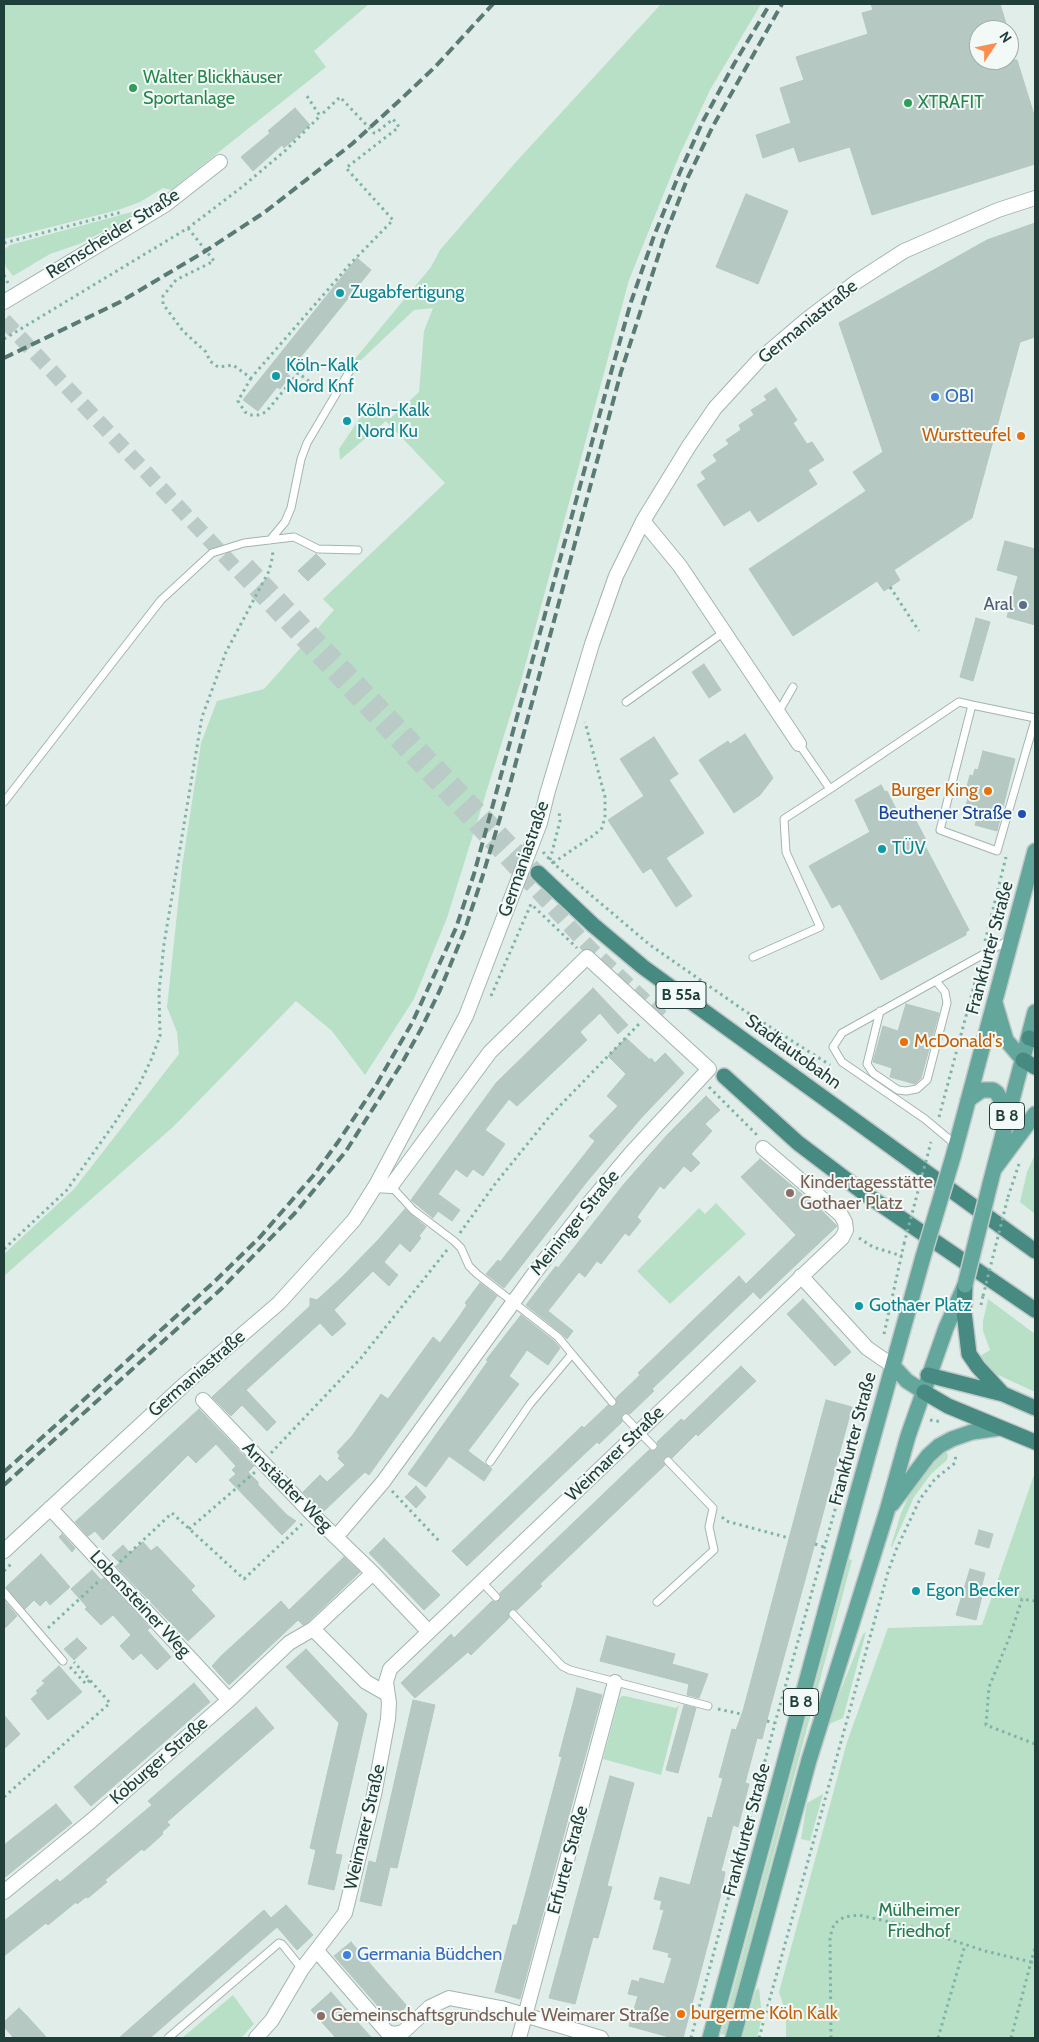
<!DOCTYPE html>
<meta charset="utf-8">
<style>
body{margin:0}
#map{position:relative;width:1039px;height:2042px;overflow:hidden;background:#e1ede9;font-family:Cabin,sans-serif}
canvas{display:block}
.frame{position:absolute;inset:0;border:5px solid #203f3a;pointer-events:none}
.north{position:absolute;left:969px;top:20px;width:50px;height:50px;box-sizing:border-box;background:#f2f9f6;border:1px solid #9eafab;border-radius:50%;rotate:56deg;font-size:14px;font-weight:700;line-height:20px;text-align:center;color:#203f3a}
.north::after{content:'';display:block;margin:auto;width:18px;height:22px;background:#fd8c4f;clip-path:polygon(50% 0,100% 100%,50% 72%,0 100%)}
</style>
<div id="map">
<canvas width="1039" height="2042"></canvas>
<div class="frame"></div>
<div class="north">N</div>
</div>
<script>
const g = document.querySelector('canvas').getContext('2d');
g.lineJoin = 'round';
function fill(path, color) { g.fillStyle = color; g.fill(path, 'evenodd'); }
const toPath = rows => new Path2D(rows.map(r => 'M' + r).join(''));
function strokePath(path, color, width, dash) { g.strokeStyle = color; g.lineWidth = width; g.lineCap = dash ? 'butt' : 'round'; g.setLineDash(dash || []); g.stroke(path); }
function write(font, color, halo, rows, align = 'center') {
  g.font = font + ' Cabin,sans-serif'; g.lineWidth = 4; g.setLineDash([]); g.textBaseline = 'middle'; g.strokeStyle = halo; g.fillStyle = color; for (const [text, x, y, turn = 0] of rows) {
    g.save(); g.translate(x, y); g.rotate((+turn || 0) * Math.PI / 180); g.textAlign = isNaN(turn) ? turn : align; if (halo) g.strokeText(text, 0, 0); g.fillText(text, 0, 0); g.restore();
  }
}
fill(toPath([
 [4,4,369,4,314,51,326,67,171,190,163,188,140,202,118,210,4,239],
 [661,4,761,4,710,90,679,156,629,280,521,681,447,918,414,999,365,1075,332,1031,296,1001,173,1127,4,1276,4,1254,74,1189,179,1054,177,1032,167,1007,182,867,201,743,217,701,264,689,334,610,323,599,445,483,386,421,340,460,339,449,368,406,383,419,393,416,419,392,424,331,433,308,414,310,360,361,354,360,431,267,440,250,515,163],
 [139,210,131,215,130,218,79,244,50,254,13,276,6,267,4,260,4,250,10,245],
 [1035,1155,1035,1214,1020,1202,1027,1172],
 [716,1203,746,1234,670,1304,637,1271,699,1208,705,1214],
 [988,1299,1035,1334,1035,1392,996,1374,980,1356,990,1350,983,1331,983,1321],
 [945,1450,948,1455,947,1460,931,1474,914,1497,892,1547,891,1546,901,1513,912,1489,933,1460],
 [1035,1472,1035,2038,786,2038,786,2013,779,1992,847,1742,888,1628,982,1625],
 [849,1559,852,1560,725,2035,721,2034],
 [866,1632,843,1718,827,1725,863,1634],
 [622,1696,625,1696,676,1708,679,1705,661,1775,603,1759,619,1699],
 [823,1794,810,1841,801,1839,807,1803],
 [759,1988,762,2016,757,2038,742,2038,756,1990],
 [233,1995,254,2024,241,2038,182,2038]
]), '#b8e0c7');
const building = toPath([
 [871,4,1000,4,1008,30,979,30,979,60,1017,60,1035,118,1035,164,872,215,850,147,799,162,794,147,763,158,756,135,791,123,780,88,804,80,796,57,868,34,862,13,873,10,871,4],
 [295,108,310,125,284,148,282,145,253,171,241,157,270,133,268,131,295,108],
 [746,194,788,211,758,284,716,267,746,194],
 [1035,223,1035,337,1020,342,972,518,894,570,900,580,890,587,884,591,877,581,793,636,749,569,866,491,853,472,883,452,839,323,987,240,1035,223],
 [357,258,371,270,287,374,290,376,280,389,277,387,258,411,243,400,357,258],
 [776,388,797,420,793,423,807,444,812,442,824,460,808,470,817,484,758,522,750,510,724,526,697,485,706,479,701,472,717,461,713,455,729,444,726,440,741,430,739,425,754,415,751,410,767,400,764,396,776,388],
 [1005,541,1035,549,1035,625,1007,617,1018,576,997,570,1005,541],
 [316,554,326,564,308,581,298,571,316,554],
 [976,618,990,622,973,681,960,677,976,618],
 [704,664,721,690,709,698,692,672,704,664],
 [745,734,773,778,760,795,734,813,699,760,728,741,730,744,745,734],
 [654,737,678,774,669,780,704,833,666,858,692,896,676,907,651,868,643,873,608,820,644,796,620,759,654,737],
 [983,751,1015,759,997,831,975,825,979,813,965,809,970,791,966,790,970,775,973,776,975,769,978,770,983,751],
 [881,785,885,792,887,791,900,817,911,811,926,840,923,842,969,930,966,932,966,935,881,980,840,904,832,908,809,866,870,832,855,800,881,785],
 [593,988,628,1025,618,1034,600,1013,580,1032,587,1040,517,1106,509,1099,485,1130,505,1144,483,1176,473,1169,467,1177,456,1169,438,1194,460,1210,452,1221,438,1211,433,1218,411,1200,496,1083,593,988],
 [906,1004,939,1013,921,1078,915,1084,890,1077,892,1068,873,1062,883,1026,898,1031,906,1004],
 [626,1038,650,1060,651,1058,655,1063,665,1053,684,1073,642,1117,589,1179,504,1288,486,1274,498,1260,500,1262,595,1141,589,1136,618,1106,607,1096,626,1074,608,1056,626,1038],
 [706,1096,720,1110,705,1124,712,1131,691,1154,700,1163,691,1172,684,1166,664,1189,660,1186,637,1217,641,1221,629,1236,625,1233,601,1264,597,1261,585,1277,579,1272,548,1311,573,1331,567,1339,561,1333,526,1305,556,1266,558,1268,624,1184,668,1134,706,1096],
 [760,1159,821,1210,837,1226,760,1299,746,1284,796,1235,741,1177,760,1159],
 [405,1209,426,1227,419,1236,421,1238,410,1252,400,1243,384,1262,398,1275,389,1286,373,1271,334,1310,346,1324,332,1336,320,1323,246,1390,276,1422,267,1431,242,1405,231,1416,212,1397,310,1306,310,1298,317,1300,342,1277,378,1240,405,1209],
 [739,1276,753,1292,652,1389,654,1391,630,1414,625,1413,622,1415,622,1422,599,1444,597,1442,467,1566,452,1551,582,1426,584,1428,608,1405,612,1407,616,1406,616,1398,640,1375,638,1373,739,1276],
 [480,1283,497,1296,369,1475,365,1472,323,1512,303,1492,320,1475,327,1482,345,1465,338,1458,340,1456,337,1452,352,1436,381,1394,388,1399,433,1337,440,1343,459,1317,467,1305,465,1303,480,1283],
 [803,1299,851,1352,835,1366,787,1314,803,1299],
 [521,1315,554,1341,560,1348,548,1365,527,1350,509,1376,519,1384,468,1451,492,1469,484,1481,449,1456,426,1487,408,1474,465,1394,488,1361,486,1360,521,1315],
 [741,1366,756,1381,698,1436,696,1434,672,1458,669,1456,665,1457,663,1460,665,1465,540,1584,542,1586,517,1610,512,1609,509,1611,509,1618,471,1655,468,1652,415,1698,401,1683,451,1634,454,1638,492,1601,497,1602,500,1600,500,1593,649,1450,656,1450,658,1447,657,1442,681,1419,684,1421,741,1366],
 [826,1400,852,1407,770,1708,762,1739,757,1738,745,1783,749,1784,738,1827,733,1825,721,1871,725,1872,721,1894,683,2038,673,2038,629,2026,638,1996,628,1994,632,1980,639,1982,640,1978,664,1984,672,1958,668,1957,669,1953,653,1949,664,1910,660,1909,662,1901,654,1899,660,1877,690,1885,708,1817,712,1818,723,1778,719,1777,732,1729,736,1730,743,1711,826,1400],
 [199,1409,254,1466,248,1472,258,1482,258,1485,287,1515,296,1521,282,1535,229,1480,236,1474,232,1470,236,1466,216,1444,196,1463,188,1455,103,1540,95,1531,88,1536,75,1522,199,1409],
 [416,1486,426,1497,416,1508,405,1497,416,1486],
 [979,1530,993,1534,989,1548,975,1544,979,1530],
 [62,1534,75,1548,72,1552,59,1537,62,1534],
 [384,1538,440,1595,424,1610,369,1553,384,1538],
 [143,1542,151,1551,157,1546,195,1586,191,1590,215,1616,188,1641,116,1566,120,1563,112,1555,123,1545,130,1553,143,1542],
 [41,1554,70,1587,50,1605,46,1600,40,1606,34,1600,25,1609,6,1587,41,1554],
 [344,1557,360,1572,308,1622,303,1625,298,1620,229,1685,212,1666,221,1656,281,1601,289,1610,344,1557],
 [970,1569,985,1573,979,1596,982,1596,976,1620,956,1615,970,1569],
 [92,1570,101,1580,104,1578,150,1628,147,1630,171,1657,157,1670,141,1653,133,1660,120,1646,131,1635,113,1615,101,1625,85,1609,87,1607,71,1589,92,1570],
 [4,1600,17,1616,4,1629,4,1600],
 [607,1636,675,1654,672,1664,708,1674,699,1698,687,1695,689,1684,600,1661,607,1636],
 [77,1638,87,1648,74,1660,64,1649,77,1638],
 [306,1649,367,1714,335,1854,342,1855,334,1890,308,1884,316,1850,310,1848,339,1723,286,1667,306,1649],
 [59,1666,82,1692,48,1720,31,1699,38,1693,36,1691,45,1683,42,1681,59,1666],
 [194,1683,210,1702,91,1806,74,1787,194,1683],
 [577,1688,602,1695,574,1796,520,1999,495,1992,513,1925,517,1925,526,1892,562,1757,559,1756,577,1688],
 [413,1700,435,1705,397,1868,390,1867,381,1906,360,1901,369,1861,376,1863,413,1700],
 [684,1705,696,1708,678,1773,666,1770,684,1705],
 [256,1707,274,1728,167,1822,170,1825,162,1832,163,1834,144,1851,142,1849,105,1880,107,1882,88,1898,86,1897,77,1904,76,1902,48,1925,46,1923,4,1956,4,1921,57,1879,60,1882,102,1847,152,1805,148,1801,256,1707],
 [4,1715,20,1734,4,1749,4,1715],
 [610,1776,634,1783,607,1886,612,1887,598,1938,593,1937,575,2004,549,1998,610,1776],
 [56,1804,72,1823,4,1878,4,1845,56,1804],
 [286,1905,313,1935,297,1950,277,1927,150,2038,119,2038,264,1910,271,1918,286,1905],
 [351,1942,407,2006,391,2021,334,1956,351,1942],
 [331,1992,343,2006,372,2038,336,2038,311,2010,331,1992],
 [19,2008,27,2016,47,2038,14,2038,4,2027,4,2022,19,2008]
]);
fill(building, '#b6c8c2');
strokePath(building, '#b3c7c1', 1);
strokePath(toPath([
 [4,320,592,950,665,1020],
 [247,565,538,873]
]), '#bacac6', 15, [15, 8]);
const service = toPath([
 [270,540,285,522,291,508,301,459,307,443,352,367],
 [626,702,724,632],
 [778,713,793,687],
 [1035,718,972,705,940,830,997,851,1035,720],
 [799,744,830,789,959,702,972,705],
 [4,802,161,600,212,553,244,543,294,537,318,549,358,550],
 [753,957,820,927,786,852,784,819,830,789],
 [880,1011,867,1064,873,1073,898,1090,906,1091,917,1089,927,1080,947,1003,945,992,936,981],
 [956,1145,925,1119,842,1062,833,1047,842,1033,1009,940],
 [391,1186,413,1210,454,1241,461,1248,469,1266,477,1274,558,1337,572,1354],
 [626,1418,653,1446],
 [490,1462,530,1404,572,1354,612,1402],
 [482,1582,496,1597],
 [4,1592,63,1661],
 [657,1602,714,1550,709,1527,713,1508,668,1461],
 [513,1614,562,1666,570,1670,708,1706],
 [168,2038,279,1943,282,1944,302,1969]
]);
const minor = toPath([
 [4,302,165,205,220,162],
 [643,521,680,566,799,744],
 [801,1276,867,1348,893,1366],
 [203,1400,312,1514,373,1573],
 [50,1508,229,1700],
 [336,1537,383,1482,536,1271,590,1202,632,1152,709,1069,587,957,490,1052,391,1186,376,1185],
 [4,1551,186,1383,279,1303,354,1220,376,1185,466,1016,540,823,547,794,592,644,616,576,643,521,689,446,715,408,759,360,806,320,856,282,904,251,998,210,1035,198],
 [387,1694,366,1682,313,1629,373,1573,428,1631],
 [4,1892,91,1821,229,1700,289,1643,313,1629],
 [317,1951,387,2032,394,2034,403,2032,430,2007,449,1998,501,2008,601,2038],
 [256,2038,272,2020,302,1969,345,1913,374,1795,388,1719,389,1703,386,1682,390,1669,842,1238,846,1230,845,1222,841,1215,763,1148],
 [519,2038,615,1682]
]);
const primary = toPath([
 [995,1003,1006,1040,1023,1060],
 [968,1100,982,1090,993,1090,997,1093,1008,1113],
 [953,1157,1035,851],
 [995,1168,1035,1114],
 [990,1184,1035,1012],
 [893,1366,907,1381,924,1392],
 [892,1504,928,1456,939,1446,952,1439,972,1432,1000,1428],
 [710,2038,855,1502,923,1257],
 [733,2038,809,1760,887,1511,908,1436,946,1328,965,1285]
]);
const trunk = toPath([
 [538,873,593,925,643,967,1035,1251],
 [1029,1038,1035,1040],
 [1023,1060,1035,1067],
 [724,1076,798,1143,864,1193,1035,1310],
 [965,1285,964,1312,969,1354,978,1367,1003,1394],
 [928,1375,1003,1394,1035,1408],
 [924,1392,948,1406,1035,1442]
]);
strokePath(service, '#a3b5b1', 9);
strokePath(minor, '#a3b5b1', 16);
strokePath(primary, '#c1c9c8', 18);
strokePath(trunk, '#c1c9c8', 18);
strokePath(toPath([
 [188,228,214,261,176,280,163,296,163,304,183,331,206,352,210,361,218,367,233,365,251,378,351,263,393,220,346,168,399,127,393,119,376,133,374,133,340,97,320,116],
 [4,243,122,212],
 [4,275,8,283],
 [4,339,188,228,242,187,286,150,320,116,305,93],
 [251,378,238,401,245,412,250,415,258,415,266,412,298,373,324,392],
 [890,587,919,631],
 [543,852,553,863,650,945,745,1011,830,1065],
 [550,860,560,821,559,811],
 [553,863,594,835,602,828,605,816,605,797,585,722],
 [985,941,1006,857],
 [491,996,531,904,577,948],
 [709,1087,758,1136],
 [939,1117,978,971],
 [1008,1197,1019,1164],
 [460,1233,495,1184,550,1116,639,1024],
 [859,1238,873,1247,902,1256],
 [4,1249,66,1191,114,1124,140,1083,151,1060,160,1036,159,992,164,944,202,717,226,652,269,571,273,555,272,551],
 [981,1305,983,1296],
 [884,1334,904,1244],
 [930,1420,942,1422],
 [271,1453,361,1358,447,1250],
 [392,1491,440,1542],
 [722,1517,726,1521,789,1538],
 [189,1529,255,1472],
 [815,1544,824,1547],
 [120,1562,172,1513,244,1579,302,1524],
 [4,1571,11,1564],
 [1035,1601,1022,1599,1010,1636,989,1687,986,1725,1035,1744],
 [48,1628,99,1581],
 [70,1667,86,1684,90,1680],
 [718,1709,741,1714],
 [767,1721,775,1723],
 [4,1797,110,1703,74,1662],
 [691,2038,775,1723,838,1499],
 [759,2038,888,1572,896,1550,920,1499,935,1479,955,1463,956,1453],
 [831,2038,830,1937,834,1924,844,1917,859,1915,912,1927,985,1951,1031,1962,1035,1948],
 [938,2038,965,1945],
 [1011,2038,1031,1962,1035,1963]
]), '#7fb3a8', 3, [2.5, 4]);
strokePath(service, '#fff', 7);
strokePath(minor, '#fff', 14);
strokePath(primary, '#62a69c', 15);
strokePath(trunk, '#468a82', 15);
strokePath(toPath([
 [4,358,120,302,204,252,265,212,352,144,399,101,435,67,493,4],
 [4,1472,214,1282,260,1237,313,1176,338,1142,376,1085,412,1023,456,928,474,874,612,369,631,302,654,236,680,172,703,121,734,64,770,4],
 [4,1485,220,1290,295,1213,346,1151,402,1063,421,1029,440,990,464,932,482,878,509,788,621,372,664,238,688,177,713,126,782,4]
]), '#5a7b75', 4, [10, 5]);
const primaryBridge = toPath([
 [923,1257,953,1157],
 [965,1285,990,1184]
]);
strokePath(primaryBridge, '#c1c9c8', 18, []);
strokePath(toPath([
 [904,1244,931,1142],
 [983,1296,1008,1197]
]), '#7fb3a8', 3, [2.5, 4]);
strokePath(primaryBridge, '#62a69c', 15);
for (const [x, y, r, color] of [
 [133,88,5,"#2e9e5b"],
 [908,103,5,"#2e9e5b"],
 [340,293,5,"#0f9aa8"],
 [276,376,5,"#0f9aa8"],
 [935,397,5,"#3f7fe0"],
 [347,421,5,"#0f9aa8"],
 [1021,436,5,"#e8710a"],
 [1023,605,5,"#5c6f8a"],
 [988,791,5,"#e8710a"],
 [1022,814,5,"#1a4fb4"],
 [882,849,5,"#0f9aa8"],
 [904,1042,5,"#e8710a"],
 [790,1193,5,"#8d6e63"],
 [859,1306,5,"#0f9aa8"],
 [916,1591,5,"#0f9aa8"],
 [347,1955,5,"#3f7fe0"],
 [681,2014,5,"#e8710a"],
 [321,2016,5,"#8d6e63"]
]) { const dot = new Path2D(); dot.arc(x, y, r, 0, 2 * Math.PI); g.fillStyle = color; g.fill(dot); strokePath(dot, '#f2f9f6', 2); }
for (const [x, y, w] of [
 [681,995,50],
 [1007,1116,35],
 [801,1702,35]
]) { const box = new Path2D(); box.roundRect(x - w / 2, y - 13.5, w, 27, 4); g.fillStyle = '#f2f9f6'; g.fill(box); strokePath(box, '#203f3a', 1); }
write('bold 16px', '#203f3a', null, [
 ["B 55a",681,995],
 ["B 8",1007,1116],
 ["B 8",801,1702]
]);
write('18px', '#27864d', '#f2f9f6', [
 ["Walter Blickhäuser",143,78],
 ["Sportanlage",143,99],
 ["XTRAFIT",918,103]
], 'left');
write('18px', '#203f3a', '#f2f9f6', [
 ["Remscheider Straße",113,234,-32],
 ["Germaniastraße",808,322,-39],
 ["Germaniastraße",524,859,-71],
 ["Frankfurter Straße",990,948,-75],
 ["Stadtautobahn",793,1052,36],
 ["Meininger Straße",575,1223,-51],
 ["Germaniastraße",197,1374,-41],
 ["Frankfurter Straße",853,1439,-75],
 ["Weimarer Straße",615,1454,-44],
 ["Arnstädter Weg",287,1487,45],
 ["Lobensteiner Weg",140,1604,47],
 ["Koburger Straße",159,1761,-41],
 ["Weimarer Straße",365,1827,-77],
 ["Frankfurter Straße",747,1830,-75],
 ["Erfurter Straße",568,1860,-75]
]);
write('18px', '#0d838f', '#f2f9f6', [
 ["Zugabfertigung",350,293],
 ["Köln-Kalk",286,366],
 ["Nord Knf",286,387],
 ["Köln-Kalk",357,411],
 ["Nord Ku",357,432],
 ["TÜV",892,849],
 ["Gothaer Platz",869,1306],
 ["Egon Becker",926,1591]
], 'left');
write('18px', '#366cbe', '#f2f9f6', [
 ["OBI",945,397],
 ["Germania Büdchen",357,1955]
], 'left');
write('18px', '#c56008', '#f2f9f6', [
 ["Wurstteufel",1011,436],
 ["Burger King",978,791],
 ["McDonald's",914,1042,"left"],
 ["burgerme Köln Kalk",691,2014,"left"]
], 'right');
write('18px', '#4e5e75', '#f2f9f6', [
 ["Aral",1013,605]
], 'right');
write('18px', '#164399', '#f2f9f6', [
 ["Beuthener Straße",1012,814]
], 'right');
write('18px', '#785e54', '#f2f9f6', [
 ["Kindertagesstätte",800,1183],
 ["Gothaer Platz",800,1204],
 ["Gemeinschaftsgrundschule Weimarer Straße",331,2016]
], 'left');
write('18px', '#277a4f', '#f2f9f6', [
 ["Mülheimer",919,1911],
 ["Friedhof",919,1932]
]);
</script>
